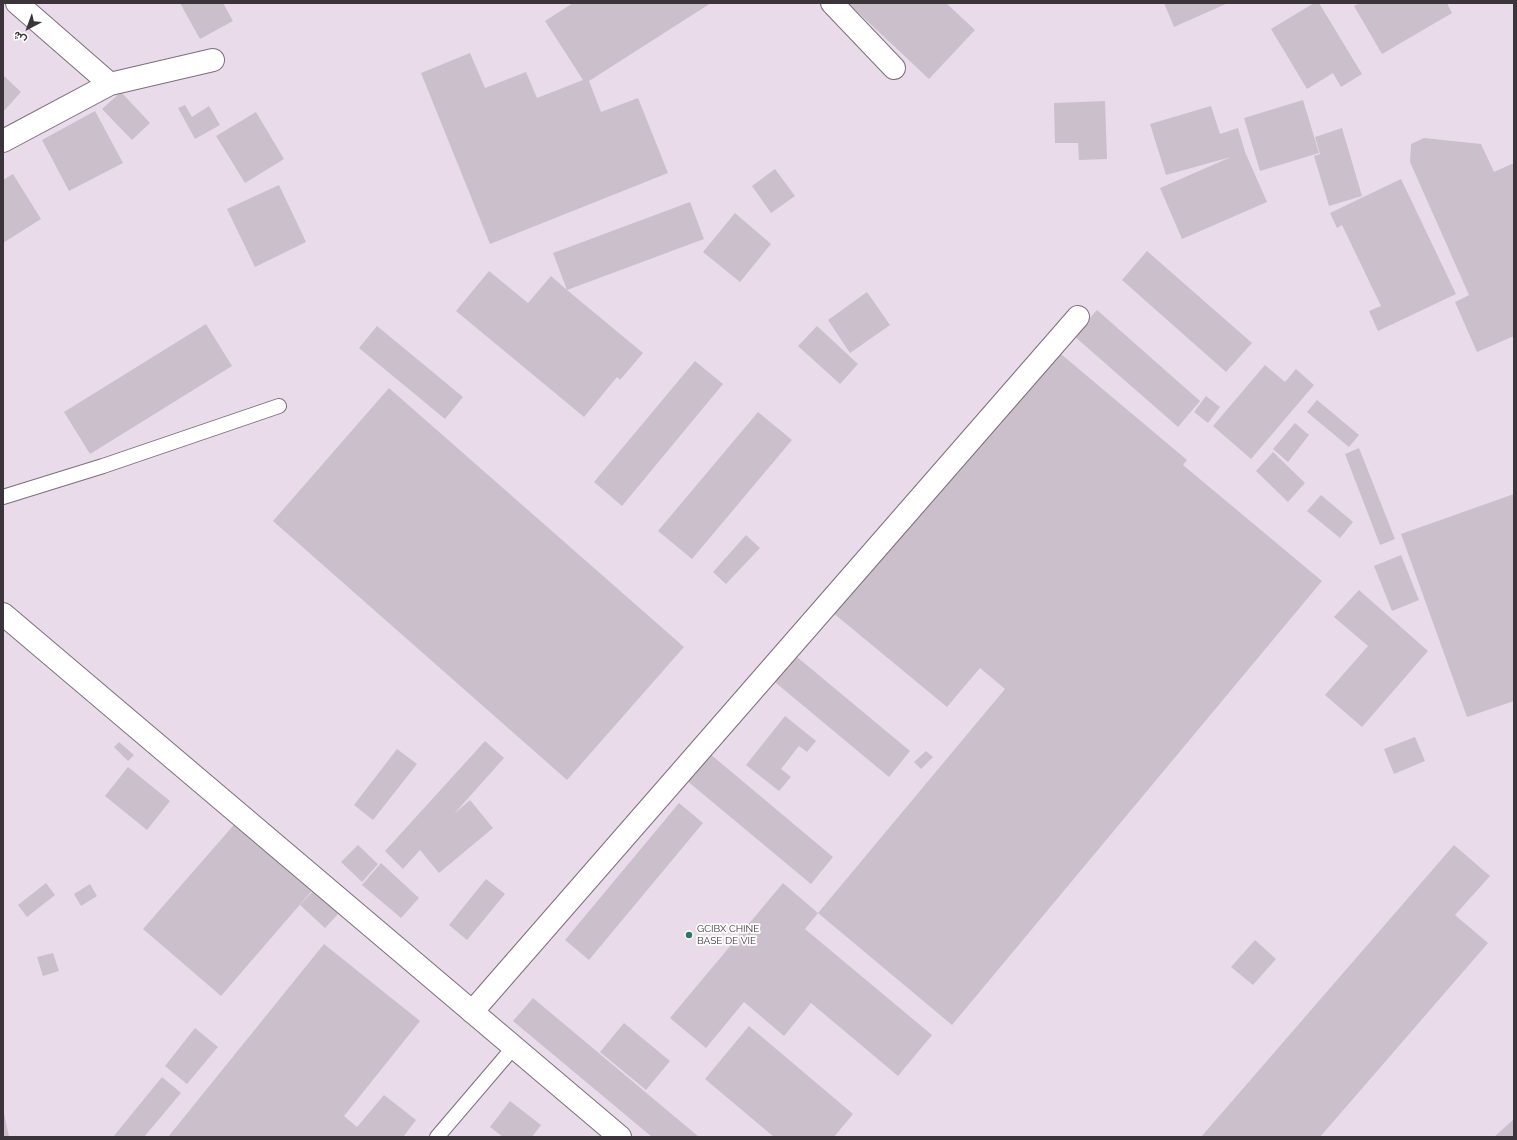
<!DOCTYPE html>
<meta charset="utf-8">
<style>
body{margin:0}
#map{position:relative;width:1517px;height:1140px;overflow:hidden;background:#e9dbe9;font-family:Raleway,Vazirmatn,sans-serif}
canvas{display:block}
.frame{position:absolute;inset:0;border:4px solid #3b353b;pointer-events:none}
.north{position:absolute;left:8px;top:8px;width:40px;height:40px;-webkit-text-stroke:3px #fff;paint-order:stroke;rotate:221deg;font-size:11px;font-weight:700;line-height:16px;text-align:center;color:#3b353b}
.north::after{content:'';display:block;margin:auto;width:14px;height:18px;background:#3b353b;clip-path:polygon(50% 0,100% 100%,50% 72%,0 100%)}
</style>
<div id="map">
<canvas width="1517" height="1140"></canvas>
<div class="frame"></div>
<div class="north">ش</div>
</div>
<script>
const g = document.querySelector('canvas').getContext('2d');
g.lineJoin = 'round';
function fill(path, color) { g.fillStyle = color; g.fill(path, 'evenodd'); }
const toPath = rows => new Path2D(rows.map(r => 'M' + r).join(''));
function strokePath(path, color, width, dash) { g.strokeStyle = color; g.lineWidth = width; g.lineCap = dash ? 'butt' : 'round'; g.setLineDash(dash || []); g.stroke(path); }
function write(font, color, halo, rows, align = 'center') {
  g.font = font + ' Raleway,sans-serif'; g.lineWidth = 3.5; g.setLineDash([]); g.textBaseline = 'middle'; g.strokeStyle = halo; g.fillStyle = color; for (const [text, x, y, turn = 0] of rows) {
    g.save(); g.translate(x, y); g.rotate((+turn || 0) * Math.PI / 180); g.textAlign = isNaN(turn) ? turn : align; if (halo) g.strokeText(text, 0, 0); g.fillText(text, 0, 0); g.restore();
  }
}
fill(toPath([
 [180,3,223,3,233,21,200,39],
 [573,3,711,3,589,81,601,112,638,98,668,173,490,244,421,73,470,53,485,88,526,72,537,98,583,80,545,21],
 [848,3,946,3,975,30,929,79],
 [1164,3,1228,3,1174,27],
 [1314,3,1319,3,1362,74,1341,87,1333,73,1307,89,1271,29],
 [1360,3,1447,3,1452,13,1382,54,1354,6],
 [3,75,21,92,3,112],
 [121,92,150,123,132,140,102,109],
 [1303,100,1319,153,1260,171,1244,118],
 [1105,101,1107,159,1079,160,1078,143,1055,143,1054,103],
 [185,105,192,117,209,106,220,125,195,139,178,108],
 [1211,106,1220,134,1238,128,1245,152,1267,202,1182,239,1160,188,1231,157,1166,175,1150,124],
 [95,111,123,163,69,191,42,140],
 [256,112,284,159,245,183,216,136],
 [1342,128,1362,196,1329,206,1314,156,1320,154,1315,137],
 [1424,138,1481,144,1494,172,1514,163,1514,336,1477,352,1455,302,1469,295,1410,162,1411,144],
 [775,169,795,196,771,213,752,186],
 [13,174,41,219,3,243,3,180],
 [1401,179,1456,294,1378,331,1369,311,1381,306,1342,225,1337,228,1330,213],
 [279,185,306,242,255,267,227,209],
 [690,202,704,239,567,290,643,353,620,380,617,377,584,417,456,311,489,271,528,303,551,276,567,290,553,253],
 [735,213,771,244,740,282,703,252],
 [1147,251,1252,343,1226,372,1122,280],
 [867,292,890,325,850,353,828,320],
 [1097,310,1200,401,1178,427,1074,336],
 [206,324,232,366,90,454,64,412],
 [377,326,463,397,445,419,359,348],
 [817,326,858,364,840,384,798,346],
 [1055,349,1187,460,1183,465,1322,581,952,1025,818,913,1005,689,980,668,947,707,832,612],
 [695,361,723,384,622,506,594,482],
 [1265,365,1285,382,1296,369,1314,385,1251,459,1213,426],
 [389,388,684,647,567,780,273,521],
 [1206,396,1220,407,1208,423,1194,412],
 [1317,400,1359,435,1349,447,1307,412],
 [758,412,792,440,692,559,658,531],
 [1295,423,1309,435,1288,462,1273,449],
 [1359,448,1395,539,1380,545,1345,454],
 [1273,452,1305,483,1288,502,1256,471],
 [1514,494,1514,701,1467,717,1401,534],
 [1321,495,1353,522,1340,538,1307,511],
 [746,535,760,548,726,584,713,572],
 [1401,555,1419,600,1392,611,1374,566],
 [1359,590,1428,651,1362,727,1325,695,1368,646,1334,617],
 [791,652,910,751,889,777,770,678],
 [785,716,816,741,807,752,799,746,781,769,791,777,779,791,746,765],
 [1415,737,1425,761,1394,774,1384,749],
 [485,741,504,758,454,814,470,800,493,828,439,873,420,850,403,869,385,851],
 [119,742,134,755,128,761,114,747],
 [703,748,833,857,811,884,680,775],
 [397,749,417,764,373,820,354,805],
 [926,751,933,757,921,769,914,762],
 [128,767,170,801,147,830,105,796],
 [679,803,703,823,589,960,565,940],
 [239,819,316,886,221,996,143,929],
 [358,845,378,864,362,882,341,862],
 [1454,845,1490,876,1455,915,1488,943,1320,1137,1201,1137],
 [381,863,419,898,401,918,362,885],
 [486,879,505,894,467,940,449,925],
 [46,883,55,895,27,917,18,905],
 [783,883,818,913,805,929,932,1035,898,1076,811,1003,784,1036,744,1002,706,1048,670,1018],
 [90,884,97,896,81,906,74,894],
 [314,890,340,912,325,928,300,905],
 [1255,940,1276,959,1253,985,1231,967],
 [324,944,420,1021,344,1116,357,1127,384,1095,416,1120,403,1137,168,1137],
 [53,953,59,971,43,976,37,957],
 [533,998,699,1137,652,1137,513,1021],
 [624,1023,670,1061,646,1090,600,1052],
 [749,1026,853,1114,834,1137,774,1137,705,1079],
 [195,1028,218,1047,187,1084,165,1066],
 [162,1077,181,1093,144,1137,113,1137],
 [510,1101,541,1125,532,1137,503,1137,490,1127],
 [3,1113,4,1113,9,1137,3,1137],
 [1514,1119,1514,1137,1494,1137]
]), '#ccbfcc');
const service = toPath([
 [3,497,103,466,279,406],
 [437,1137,513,1048]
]);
const minor = toPath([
 [17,3,110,84],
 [832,3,894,68],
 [3,141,110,84,213,60],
 [3,614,620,1137],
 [472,1012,1078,317]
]);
strokePath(service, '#7b6f7b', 16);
strokePath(minor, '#7b6f7b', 24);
strokePath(service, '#fff', 14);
strokePath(minor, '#fff', 22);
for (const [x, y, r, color] of [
 [689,935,4,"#317465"]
]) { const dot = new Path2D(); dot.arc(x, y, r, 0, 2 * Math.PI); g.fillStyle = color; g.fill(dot); strokePath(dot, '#fff', 1.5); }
write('10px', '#3b353b', '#fff', [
 ["GCIBX CHINE",697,929],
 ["BASE DE VIE",697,941]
], 'left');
</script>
